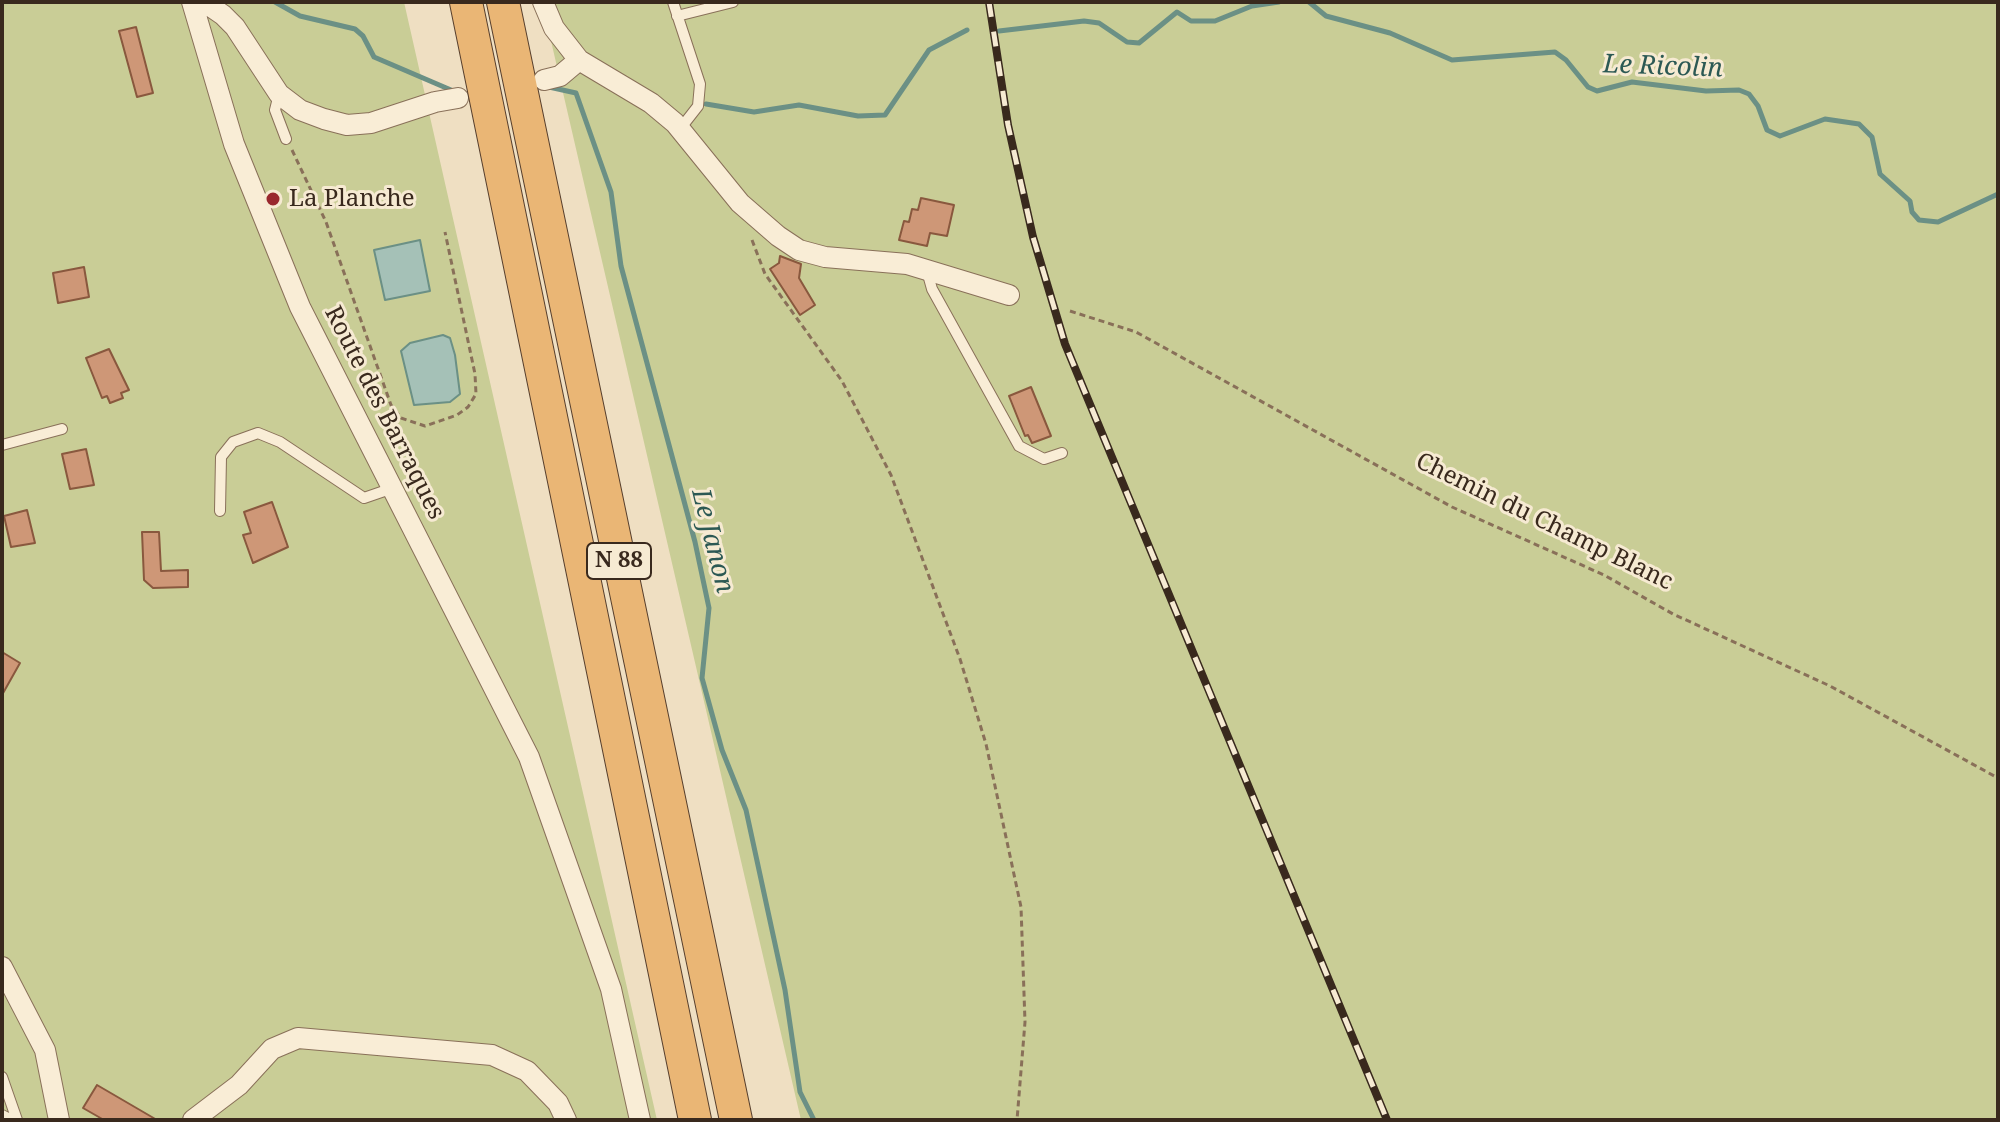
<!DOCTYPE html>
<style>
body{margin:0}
#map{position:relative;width:2000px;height:1122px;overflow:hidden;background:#efdfc2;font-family:"Noto Serif",serif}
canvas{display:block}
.frame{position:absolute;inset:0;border:4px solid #39291d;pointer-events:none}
</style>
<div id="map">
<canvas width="2000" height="1122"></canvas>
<div class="frame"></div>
</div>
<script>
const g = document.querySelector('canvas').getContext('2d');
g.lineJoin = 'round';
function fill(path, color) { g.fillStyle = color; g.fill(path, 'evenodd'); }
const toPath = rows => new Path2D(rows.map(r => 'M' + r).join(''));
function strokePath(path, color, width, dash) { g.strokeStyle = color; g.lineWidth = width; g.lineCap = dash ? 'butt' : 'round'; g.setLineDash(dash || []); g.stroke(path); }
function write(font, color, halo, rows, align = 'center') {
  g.font = font + ' "Noto Serif",serif'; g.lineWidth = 6; g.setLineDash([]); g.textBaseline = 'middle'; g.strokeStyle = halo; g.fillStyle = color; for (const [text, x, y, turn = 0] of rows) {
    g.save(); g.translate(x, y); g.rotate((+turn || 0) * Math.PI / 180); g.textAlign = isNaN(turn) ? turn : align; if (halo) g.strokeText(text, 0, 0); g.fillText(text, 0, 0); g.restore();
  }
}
fill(toPath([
 [2,2,404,2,657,1120,2,1120],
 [542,2,1998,2,1998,1120,801,1120]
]), '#c9cd96');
const water = toPath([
 [420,240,430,291,385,300,374,250,420,240],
 [443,335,450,338,455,355,460,394,450,402,414,405,401,351,410,343,443,335]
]);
fill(water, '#a5c1b7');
strokePath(water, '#6b9085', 2);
strokePath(toPath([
 [275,2,300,16,355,29,363,36,374,57,451,90],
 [1309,2,1326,16,1390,33,1452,60,1555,52,1566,60,1588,87,1597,91,1632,82,1706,91,1739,90,1749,94,1758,106,1767,130,1780,136,1825,119,1859,124,1872,137,1880,174,1910,201,1912,212,1919,220,1938,222,1998,194],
 [999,31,1084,21,1099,23,1127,42,1139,43,1177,12,1191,21,1215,21,1252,6,1279,2],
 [549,87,576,93,611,192,621,266,695,542,709,608,702,678,722,750,746,810,785,990,800,1092,814,1120],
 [706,104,754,112,799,105,858,116,885,115,929,50,967,30]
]), '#6b9085', 5);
const building = toPath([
 [136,27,153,93,137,97,119,31,136,27],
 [921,198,954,205,947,236,930,233,927,246,899,240,904,221,909,222,912,209,918,210,921,198],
 [780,256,801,264,799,278,815,305,800,315,770,269,779,263,780,256],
 [84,267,89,297,58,303,53,273,84,267],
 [109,349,129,390,121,393,123,398,110,403,107,396,102,398,86,358,109,349],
 [1031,387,1051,436,1032,443,1028,435,1025,436,1009,396,1031,387],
 [86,449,94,485,70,489,62,454,86,449],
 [272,502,288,547,253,563,243,535,251,533,244,512,272,502],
 [27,510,35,543,11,547,4,516,27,510],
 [142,532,159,532,161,571,188,570,188,587,153,588,144,580,142,532],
 [2,652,20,663,2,695,2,652],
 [97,1085,157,1120,104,1120,83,1108,97,1085]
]);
fill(building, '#ce9777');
strokePath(building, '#89583e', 2);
const service = toPath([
 [673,2,700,84,698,106,680,129],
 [677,16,733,2],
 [279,94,275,110,286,139],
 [927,271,932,289,1019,446,1044,459,1062,453],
 [2,445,62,429],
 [220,511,221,457,233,442,258,433,280,442,364,498,393,488],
 [2,1077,17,1120],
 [2,1115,12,1120]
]);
const minor = toPath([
 [192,2,234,144,300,307,529,757,611,989,640,1120],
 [543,2,554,28,579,60,651,103,675,123,740,203,778,236,799,250,825,257,907,264,1009,295],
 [194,7,210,6,223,15,235,27,279,94,300,110,324,119,347,125,371,123,435,102,458,98],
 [544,80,560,76,579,60],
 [2,967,45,1050,59,1120],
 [193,1120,239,1085,272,1049,298,1038,492,1055,527,1071,558,1103,566,1120]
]);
const trunk = toPath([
 [466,2,695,1120],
 [503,2,736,1120]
]);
strokePath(service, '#897059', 12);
strokePath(minor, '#897059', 22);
strokePath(trunk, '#573f2d', 34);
strokePath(toPath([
 [1907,2,1919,2],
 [292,150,326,222,391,405,401,418,425,426,457,415,468,407,476,394,475,374,445,232],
 [752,240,765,274,842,381,891,475,960,659,986,744,1021,907,1025,1022,1017,1120],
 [1070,311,1136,332,1452,507,1604,575,1673,614,1830,686,1998,778]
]), '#897059', 3, [6, 4]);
strokePath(service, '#f9edd6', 10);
strokePath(minor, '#f9edd6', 20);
strokePath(trunk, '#eab675', 32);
const rail = toPath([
 [989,2,1008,125,1033,237,1065,344,1387,1120]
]);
strokePath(rail, '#39291d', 8);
strokePath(rail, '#f6ead2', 5, [15]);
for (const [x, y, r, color] of [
 [273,199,8,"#99282e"]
]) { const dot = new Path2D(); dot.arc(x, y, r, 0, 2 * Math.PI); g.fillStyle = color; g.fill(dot); strokePath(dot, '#f6ead2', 3); }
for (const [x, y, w] of [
 [619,561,64]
]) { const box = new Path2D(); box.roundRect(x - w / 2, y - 18, w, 36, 6); g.fillStyle = '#f6ead2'; g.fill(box); strokePath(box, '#39291d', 2); }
write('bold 22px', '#39291d', null, [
 ["N 88",619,561]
]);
write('24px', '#39291d', '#f6ead2', [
 ["La Planche",289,199]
], 'left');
write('24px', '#39291d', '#f6ead2', [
 ["Route des Barraques",384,413,63],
 ["Chemin du Champ Blanc",1544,522,26]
]);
write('italic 26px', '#2c5954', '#f6ead2', [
 ["Le Ricolin",1663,67,2],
 ["Le Janon",712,541,76]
]);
</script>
